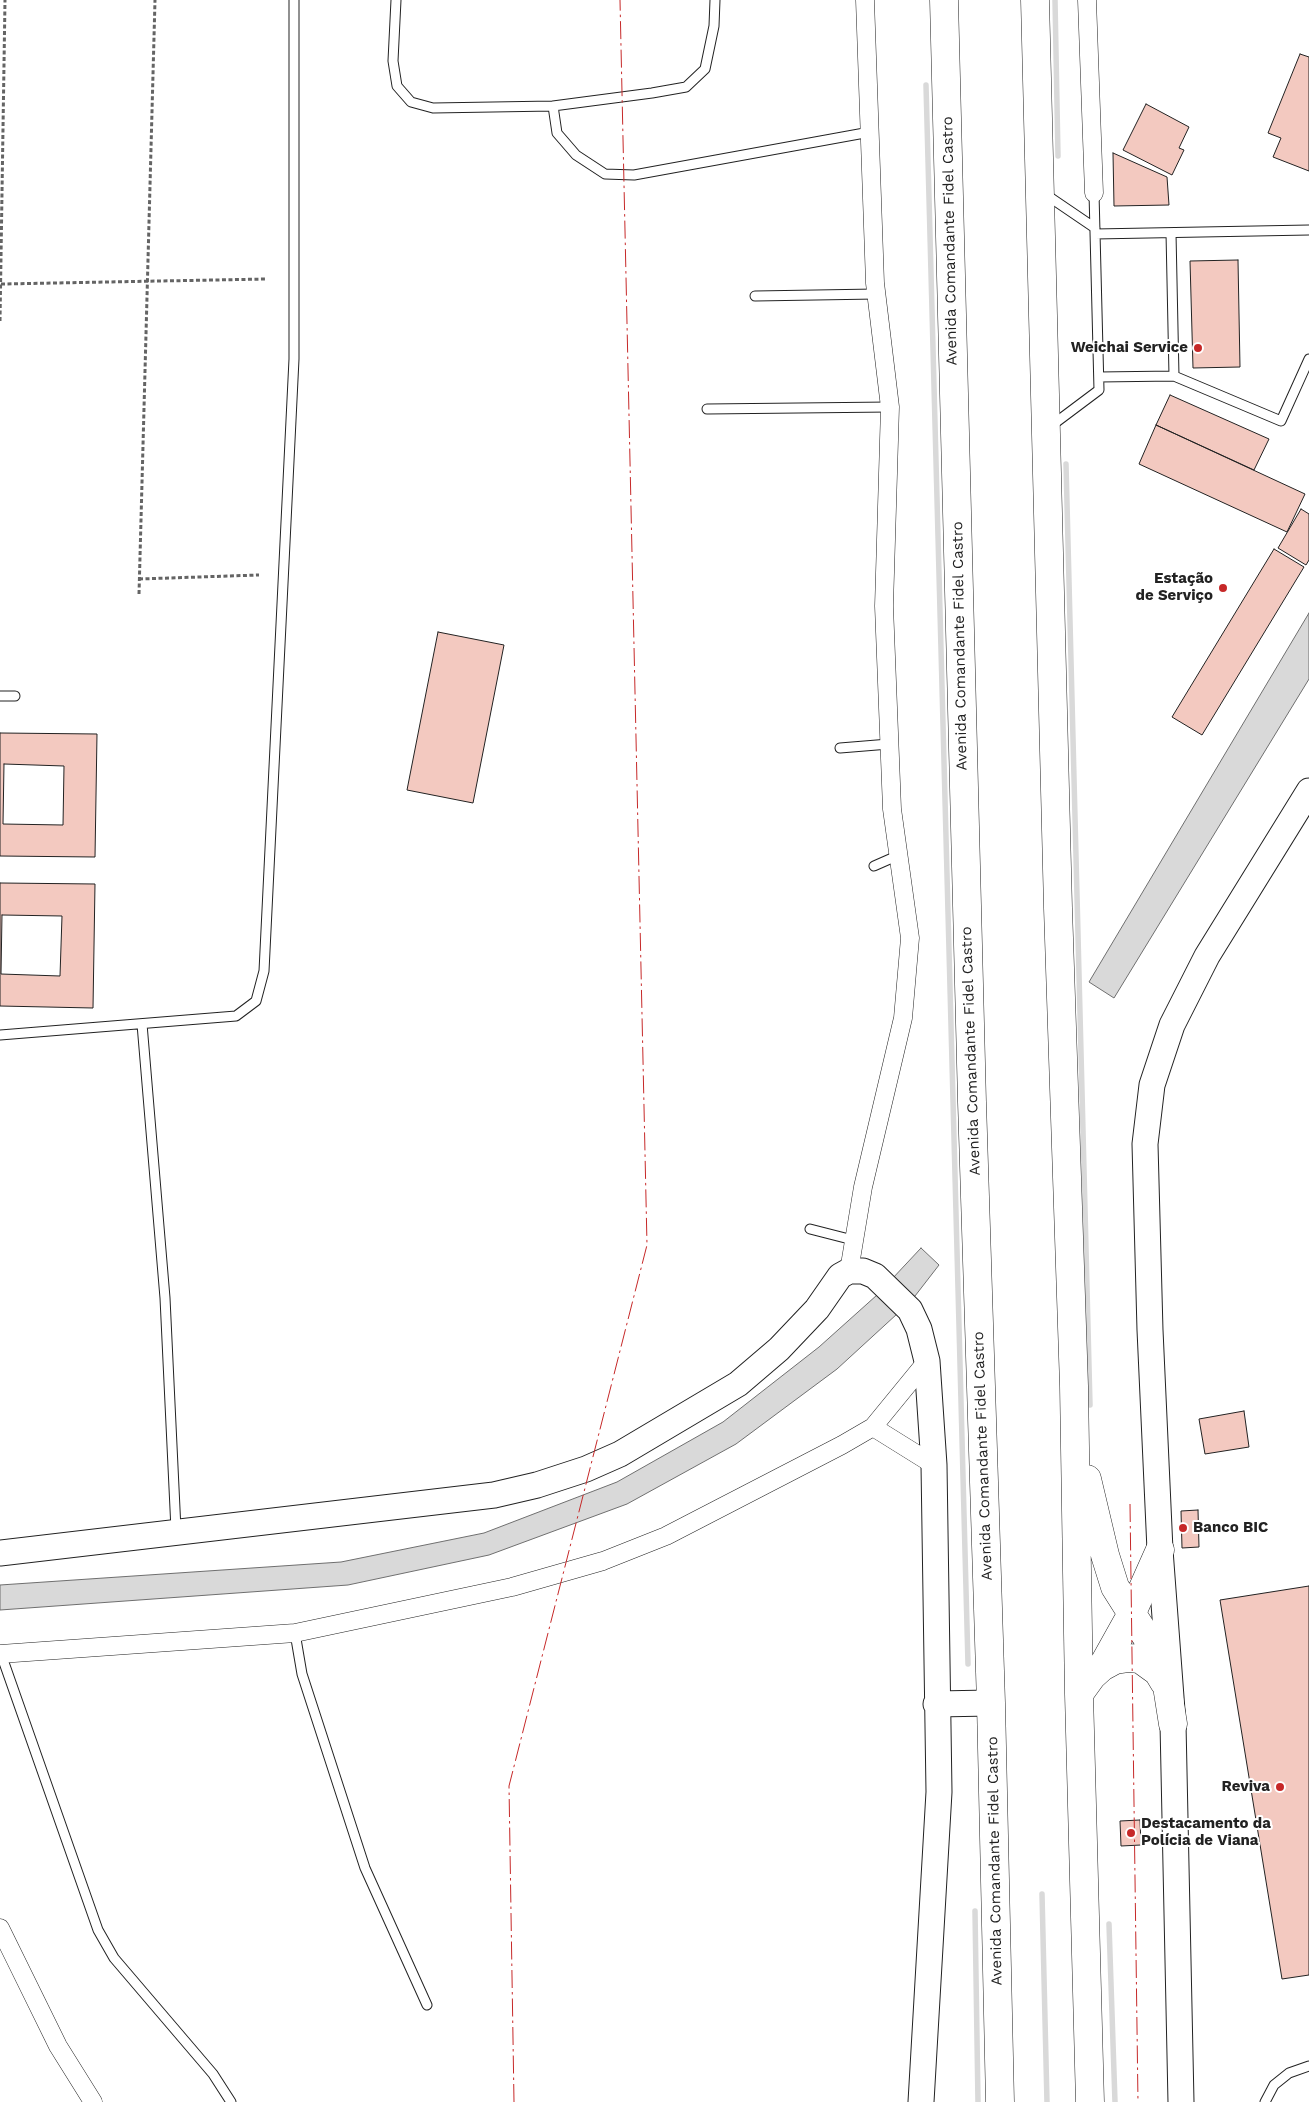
<!DOCTYPE html>
<meta charset="utf-8">
<style>
body{margin:0}
canvas{display:block;background:#fff}
</style>
<canvas width="1309" height="2102"></canvas>
<script>
const g = document.querySelector('canvas').getContext('2d');
g.lineJoin = 'round';
function fill(path, color) { g.fillStyle = color; g.fill(path, 'evenodd'); }
const toPath = rows => new Path2D(rows.map(r => 'M' + r).join(''));
function strokePath(path, color, width, dash) { g.strokeStyle = color; g.lineWidth = width; g.lineCap = dash ? 'butt' : 'round'; g.setLineDash(dash || []); g.stroke(path); }
function write(font, color, halo, rows, align = 'center') {
  g.font = font + ' "Work Sans",sans-serif'; g.lineWidth = 4; g.setLineDash([]); g.textBaseline = 'middle'; g.strokeStyle = halo; g.fillStyle = color; for (const [text, x, y, turn = 0] of rows) {
    g.save(); g.translate(x, y); g.rotate((+turn || 0) * Math.PI / 180); g.textAlign = isNaN(turn) ? turn : align; if (halo) g.strokeText(text, 0, 0); g.fillText(text, 0, 0); g.restore();
  }
}
const water = toPath([
 [1309,613,1309,679,1114,998,1089,982,1309,613],
 [921,1248,939,1265,915,1296,897,1314,837,1369,736,1444,627,1504,489,1555,348,1585,0,1610,0,1585,341,1562,484,1533,617,1482,723,1422,819,1347,877,1295,921,1248]
]);
fill(water, '#d9d9d9');
strokePath(water, '#6f6f6f', 1);
strokePath(toPath([
 [1055,0,1058,156],
 [926,85,968,1664],
 [1066,464,1090,1405],
 [1042,1894,1047,2102],
 [975,1911,978,2102],
 [1109,1924,1115,2102]
]), '#d9d9d9', 5.5);
const building = toPath([
 [1300,54,1309,57,1309,171,1273,157,1281,138,1268,133,1300,54],
 [1146,104,1189,127,1179,148,1184,150,1172,175,1123,150,1146,104],
 [1113,153,1167,177,1169,205,1114,206,1113,153],
 [1238,260,1240,367,1193,368,1190,261,1238,260],
 [1170,395,1269,439,1254,470,1156,425,1170,395],
 [1156,425,1305,494,1287,532,1139,464,1156,425],
 [1301,509,1309,514,1309,560,1306,565,1278,548,1301,509],
 [1274,549,1304,567,1202,735,1172,717,1274,549],
 [438,632,504,645,473,803,407,790,438,632],
 [0,733,97,734,95,857,0,856,0,733],
 [4,764,64,766,63,825,3,824,4,764],
 [0,883,95,884,93,1008,0,1006,0,883],
 [2,915,62,916,60,976,1,974,2,915],
 [1244,1411,1249,1447,1205,1454,1199,1419,1244,1411],
 [1198,1510,1199,1547,1182,1548,1181,1511,1198,1510],
 [1309,1586,1309,1975,1282,1979,1220,1600,1309,1586],
 [1140,1820,1141,1845,1121,1846,1120,1821,1140,1820]
]);
fill(building, '#f3c9c0');
strokePath(building, '#222', 1);
const lane = toPath([
 [396,0,393,61,397,86,411,102,433,108,553,106,652,93,686,87,705,69,714,26,715,0],
 [553,106,557,133,576,155,605,174,634,175,870,132],
 [1045,194,1095,228],
 [1171,233,1174,376],
 [1095,234,1309,230],
 [755,296,876,294],
 [1099,377,1174,376,1281,421,1309,359],
 [707,409,890,407],
 [1051,426,1099,390,1094,193],
 [0,696,15,696],
 [840,748,889,744],
 [874,866,899,855],
 [142,1024,165,1298,176,1530],
 [0,1035,236,1016,256,1001,264,971,294,359,294,0],
 [810,1229,853,1240],
 [295,1633,302,1674,365,1868,427,2005],
 [1,1654,98,1930,114,1958,213,2074,231,2102],
 [1265,2102,1274,2085,1289,2073,1309,2066]
]);
const street = toPath([
 [1087,0,1094,193],
 [849,1271,863,1187,903,1018,910,938,892,809,884,606,890,407,875,283,865,0],
 [873,1427,934,1465],
 [0,1654,295,1633,512,1587,603,1561,666,1536,842,1445,873,1427,927,1361],
 [0,1928,58,2046,93,2102]
]);
const secondary = toPath([
 [0,1553,494,1495,537,1485,586,1469,620,1454,738,1384,779,1349,817,1309,840,1276,849,1271,863,1271,875,1276,910,1310,919,1329,927,1361,934,1465,939,1792,921,2102],
 [936,1704,991,1703],
 [1181,2102,1173,1724,1160,1550,1150,1330,1145,1144,1152,1085,1172,1025,1207,956,1309,791]
]);
const highway = toPath([
 [944,0,972,1102,991,1703,1000,2102],
 [1035,0,1058,908,1074,1386,1079,1694,1090,2102],
 [1087,1479,1105,1555,1115,1587,1146,1636,1158,1659,1167,1686,1173,1724],
 [1102,1667,1115,1660,1129,1658,1140,1659,1158,1672,1164,1682],
 [1079,1694,1092,1676,1102,1667,1131,1615,1160,1550]
]);
strokePath(lane, '#222', 11);
strokePath(street, '#222', 19);
strokePath(secondary, '#222', 27);
strokePath(highway, '#222', 29);
strokePath(toPath([
 [1,284,267,279],
 [0,321,5,0],
 [139,579,259,575],
 [139,594,155,0]
]), '#646464', 3, [4, 2.5]);
strokePath(lane, '#fff', 9);
strokePath(street, '#fff', 18);
strokePath(secondary, '#fff', 25);
strokePath(highway, '#fff', 28);
strokePath(toPath([
 [1130,1504,1138,2102],
 [514,2102,509,1786,647,1245,620,0]
]), '#c62828', 1, [18, 4, 2.5, 4]);
for (const [x, y, r, color] of [
 [1198,348,5,"#c62828"],
 [1223,588,5,"#c62828"],
 [1183,1528,5,"#c62828"],
 [1280,1787,5,"#c62828"],
 [1131,1833,5,"#c62828"]
]) { const dot = new Path2D(); dot.arc(x, y, r, 0, 2 * Math.PI); g.fillStyle = color; g.fill(dot); strokePath(dot, '#fff', 2); }
write('15px', '#222', '#fff', [
 ["Avenida Comandante Fidel Castro",950,241,-91],
 ["Avenida Comandante Fidel Castro",960,646,-91],
 ["Avenida Comandante Fidel Castro",971,1051,-92],
 ["Avenida Comandante Fidel Castro",983,1456,-92],
 ["Avenida Comandante Fidel Castro",995,1861,-91]
]);
write('bold 15px', '#222', '#fff', [
 ["Weichai Service",1188,348],
 ["Estação",1213,579],
 ["de Serviço",1213,596],
 ["Banco BIC",1193,1528,"left"],
 ["Reviva",1270,1787],
 ["Destacamento da",1141,1824,"left"],
 ["Polícia de Viana",1141,1841,"left"]
], 'right');
</script>
